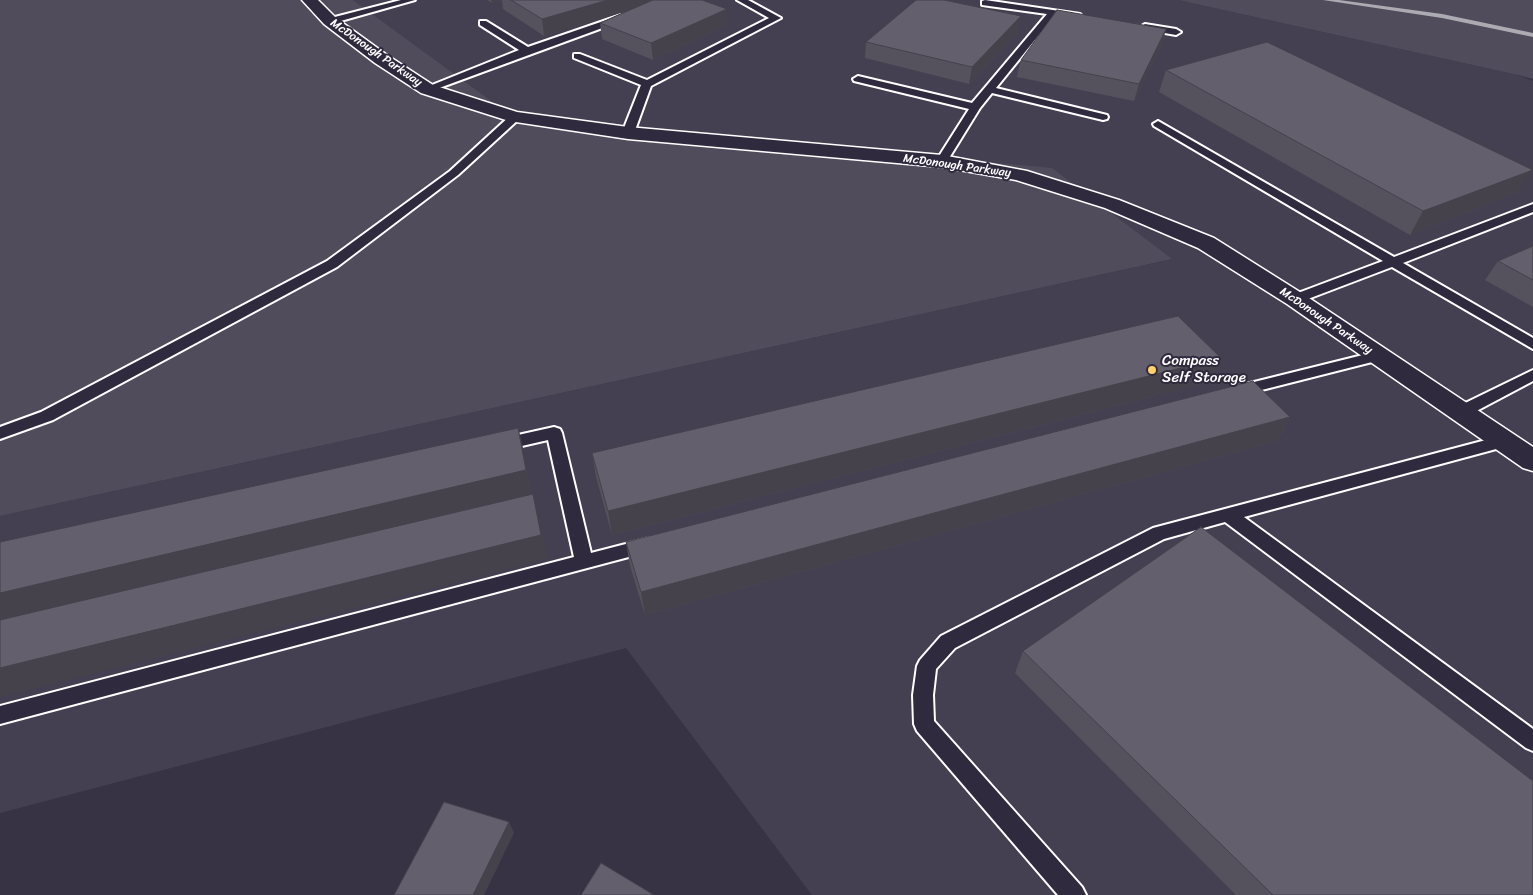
<!DOCTYPE html>
<style>
body{margin:0}
canvas{display:block;background:#373345}
</style>
<canvas width="1533" height="895"></canvas>
<script>
const g = document.querySelector('canvas').getContext('2d');
g.lineJoin = 'round';
function fill(path, color) { g.fillStyle = color; g.fill(path, 'evenodd'); }
const toPath = rows => new Path2D(rows.map(r => 'M' + r).join(''));
function strokePath(path, color, width, dash) { g.strokeStyle = color; g.lineWidth = width; g.lineCap = dash ? 'butt' : 'round'; g.setLineDash(dash || []); g.stroke(path); }
function write(font, color, halo, rows, align = 'center') {
  g.font = font + ' Sriracha,sans-serif'; g.lineWidth = 4; g.setLineDash([]); g.textBaseline = 'middle'; g.strokeStyle = halo; g.fillStyle = color; for (const [text, x, y, turn = 0] of rows) {
    g.save(); g.translate(x, y); g.rotate((+turn || 0) * Math.PI / 180); g.textAlign = isNaN(turn) ? turn : align; if (halo) g.strokeText(text, 0, 0); g.fillText(text, 0, 0); g.restore();
  }
}
fill(toPath([
 [353,0,1178,0,1518,75,1533,81,1533,895,812,895,626,648,0,813,0,516,1172,259,516,119]
]), '#444051');
fill(toPath([
 [0,0,353,0,516,119,1052,168,1172,259,0,516],
 [1178,0,1533,0,1533,79,1518,75]
]), '#514c5c');
fill(toPath([
 [1323,0,1339,0,1442,14,1533,33,1533,37,1442,18,1323,0]
]), '#adabb2');
const service = toPath([
 [401,0,415,0,330,24,325,21,327,19,401,0],
 [737,0,748,0,781,18,651,86,634,133,632,135,624,135,622,133,641,85,574,58,574,54,580,54,647,80,769,18,737,0],
 [985,0,1080,14,1082,16,1077,19,1055,15,996,88,1107,115,1108,117,1107,119,1103,120,992,93,980,108,946,163,942,164,936,161,969,109,854,81,853,79,858,76,972,103,1047,14,982,5,982,1,985,0],
 [621,15,624,16,624,20,431,91,427,92,422,89,519,50,480,25,480,21,486,21,528,47,621,15],
 [1145,24,1176,29,1181,32,1176,35,1142,29,1140,27,1145,24],
 [515,114,519,115,520,117,519,119,458,175,337,267,53,420,0,439,0,427,41,412,327,261,450,171,511,115,515,114],
 [1158,121,1394,257,1533,204,1533,212,1403,263,1533,338,1533,349,1392,267,1300,302,1290,302,1288,299,1290,296,1383,261,1154,126,1153,124,1158,121],
 [1379,351,1384,353,1386,356,1384,359,1238,396,1233,395,1230,391,1233,387,1238,386,1379,351],
 [1533,370,1533,381,1467,416,1461,417,1455,416,1453,412,1455,408,1533,370],
 [554,427,560,429,562,433,591,553,649,538,655,540,658,545,655,550,0,724,0,706,574,557,548,440,500,451,494,449,492,445,494,441,500,439,554,427],
 [1505,435,1511,437,1513,441,1511,445,1244,517,1533,729,1533,751,1526,748,1225,522,1164,539,955,648,936,669,933,695,934,721,1082,887,1086,895,1058,895,917,731,914,724,913,695,917,666,920,660,941,636,1153,528,1505,435]
]);
const tertiary = toPath([
 [302,0,318,0,336,18,387,55,433,85,517,112,628,127,942,155,1027,171,1119,200,1214,238,1303,294,1533,447,1533,471,1523,468,1287,304,1198,248,1105,208,1016,180,942,167,628,139,509,121,421,93,375,63,324,24,302,0]
]);
strokePath(service, '#fff', 4);
strokePath(tertiary, '#fff', 3);
fill(service, '#2f2a3d');
fill(tertiary, '#2f2a3d');
fill(toPath([
 [487,0,702,0,727,9,727,25,653,60,602,39,600,23,628,10,544,36,503,9,502,0,492,3],
 [1166,29,1161,46,1134,101,1017,77,1021,60],
 [1018,33,969,84,865,58,866,42],
 [1166,70,1518,192,1410,235,1159,92],
 [1533,246,1533,307,1485,280,1498,261],
 [1210,382,612,535,596,477,592,453],
 [1290,417,1277,441,645,615,630,566,626,542],
 [1023,651,1533,895,1236,895,1015,673]
]), '#55525e');
fill(toPath([
 [491,0,502,0,492,3],
 [608,0,653,0,653,3,544,36,542,19],
 [727,9,727,25,653,60,651,43],
 [1021,16,1018,33,969,84,972,67],
 [1166,29,1161,46,1134,101,1139,84],
 [1533,170,1518,192,1410,235,1423,211],
 [1221,358,1210,382,612,535,608,511],
 [1290,417,1277,441,645,615,641,592],
 [518,428,524,452,532,494,0,622,0,593],
 [533,494,539,518,548,559,0,697,0,668],
 [509,822,514,833,484,895,473,895]
]), '#45424c');
const building = toPath([
 [511,0,608,0,542,19,511,0],
 [653,0,702,0,727,9,651,43,600,23,653,0],
 [916,0,944,0,1021,16,972,67,866,42,916,0],
 [1057,10,1166,29,1139,84,1021,60,1057,10],
 [1267,42,1533,170,1423,211,1166,70,1267,42],
 [1533,246,1533,280,1498,261,1533,246],
 [1178,316,1221,358,608,511,592,453,1178,316],
 [1253,381,1290,417,641,592,626,542,1253,381],
 [518,428,526,470,0,593,0,542,518,428],
 [533,494,541,535,0,668,0,620,533,494],
 [1201,527,1533,781,1533,895,1273,895,1023,651,1201,527],
 [444,802,509,822,473,895,394,895,444,802],
 [601,863,654,895,581,895,601,863]
]);
fill(building, '#635f6d');
strokePath(building, '#45424c', 1);
for (const [x, y, r, color] of [
 [1152,370,5,"#ffd166"]
]) { const dot = new Path2D(); dot.arc(x, y, r, 0, 2 * Math.PI); g.fillStyle = color; g.fill(dot); strokePath(dot, '#2f2a3d', 2); }
write('12px', '#fff', '#2f2a3d', [
 ["McDonough Parkway",376,53,35],
 ["McDonough Parkway",957,166,8],
 ["McDonough Parkway",1326,321,34]
]);
write('15px', '#fff', '#2f2a3d', [
 ["Compass",1162,361],
 ["Self Storage",1162,378]
], 'left');
</script>
